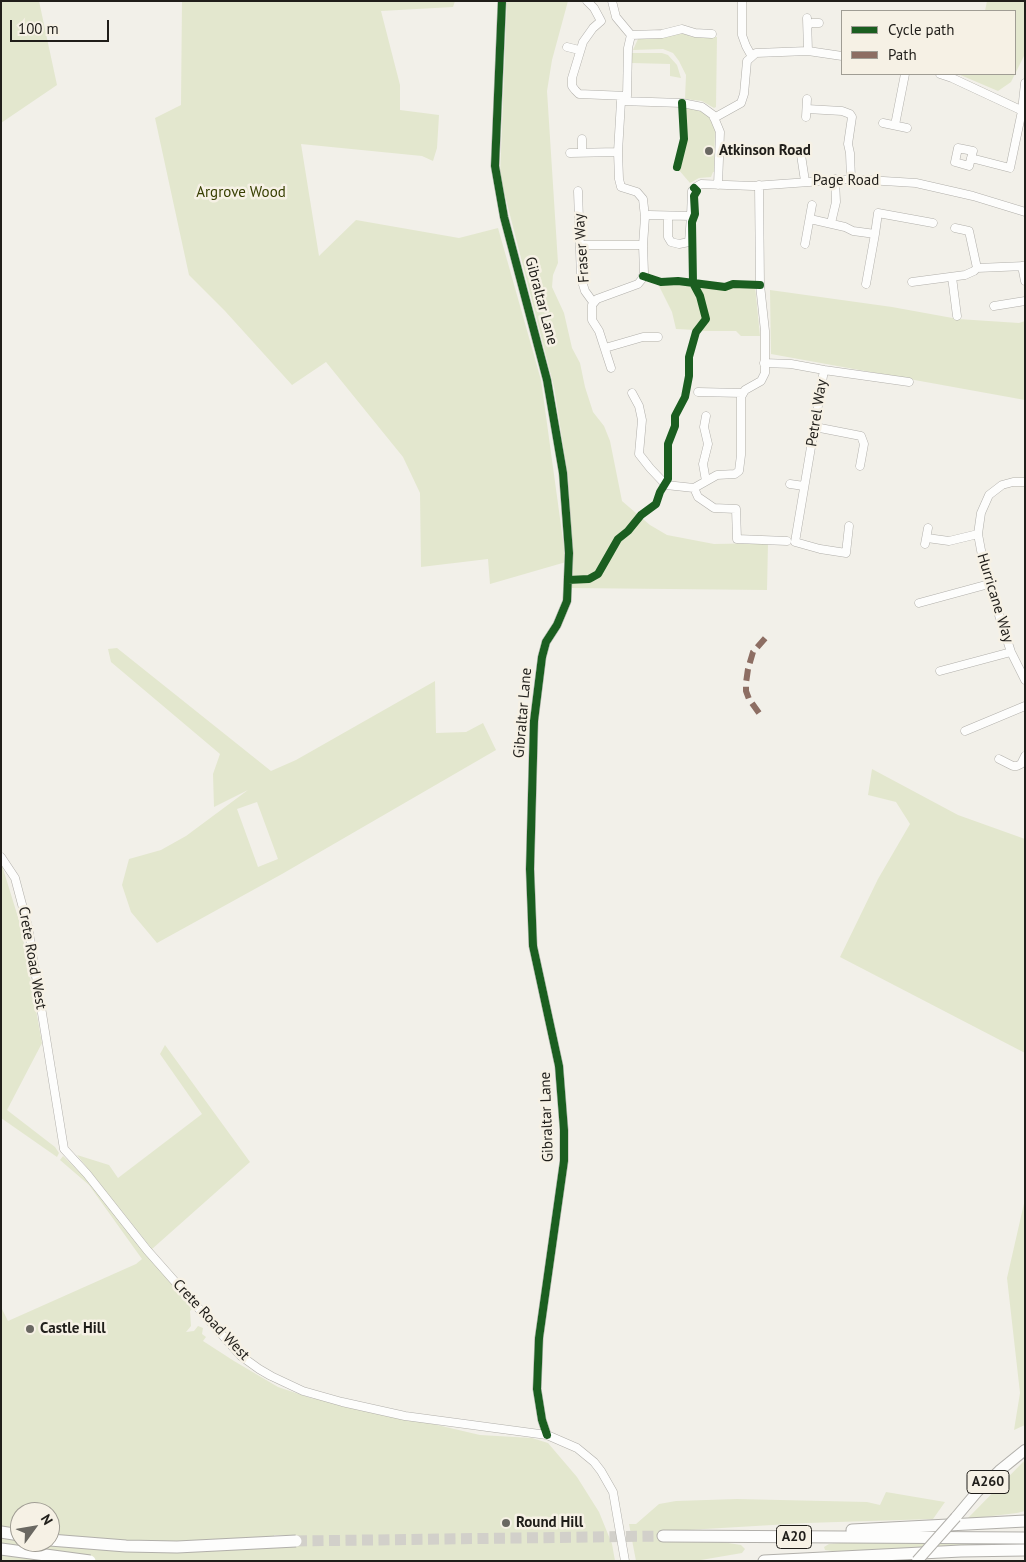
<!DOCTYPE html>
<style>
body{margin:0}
#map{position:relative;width:1026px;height:1562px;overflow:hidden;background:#f2f0e9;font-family:"PT Sans",sans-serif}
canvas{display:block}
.frame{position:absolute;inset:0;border:2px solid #201e1a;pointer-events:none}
.legend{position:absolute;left:841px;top:10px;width:175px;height:65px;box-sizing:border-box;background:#f6f1e5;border:1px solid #a09d94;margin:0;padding:6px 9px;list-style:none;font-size:15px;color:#201e1a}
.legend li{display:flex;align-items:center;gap:10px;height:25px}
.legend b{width:25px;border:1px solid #a09d94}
.north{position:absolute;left:10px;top:1502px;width:50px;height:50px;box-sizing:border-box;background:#f6f1e5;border:1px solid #a09d94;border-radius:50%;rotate:58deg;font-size:14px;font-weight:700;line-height:20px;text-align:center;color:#201e1a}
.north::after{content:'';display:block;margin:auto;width:18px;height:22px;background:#6a6862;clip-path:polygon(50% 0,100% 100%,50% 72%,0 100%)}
.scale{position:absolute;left:10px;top:20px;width:99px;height:22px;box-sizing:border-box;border:2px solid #201e1a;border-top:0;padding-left:6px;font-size:15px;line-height:18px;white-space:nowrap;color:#201e1a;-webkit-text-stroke:4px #f6f1e5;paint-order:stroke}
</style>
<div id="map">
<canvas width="1026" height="1562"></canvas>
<div class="frame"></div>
<ul class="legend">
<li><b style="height:6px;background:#1b5e20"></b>Cycle path</li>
<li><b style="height:6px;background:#8d6e63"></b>Path</li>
</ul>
<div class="north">N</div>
<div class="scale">100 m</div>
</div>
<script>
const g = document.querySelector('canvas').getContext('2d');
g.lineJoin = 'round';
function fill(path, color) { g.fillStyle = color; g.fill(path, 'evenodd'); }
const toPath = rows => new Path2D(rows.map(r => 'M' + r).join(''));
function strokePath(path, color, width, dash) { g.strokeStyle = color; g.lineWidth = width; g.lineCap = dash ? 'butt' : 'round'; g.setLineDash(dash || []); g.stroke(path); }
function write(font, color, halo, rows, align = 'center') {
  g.font = font + ' "PT Sans",sans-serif'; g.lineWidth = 5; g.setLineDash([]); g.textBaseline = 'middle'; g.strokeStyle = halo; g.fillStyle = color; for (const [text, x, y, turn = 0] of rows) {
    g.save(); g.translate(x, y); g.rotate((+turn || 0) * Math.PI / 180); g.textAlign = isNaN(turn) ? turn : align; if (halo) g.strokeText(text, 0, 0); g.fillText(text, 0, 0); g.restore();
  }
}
fill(toPath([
 [1,1,39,1,57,85,1,123],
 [182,1,455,1,453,7,381,11,400,85,400,110,439,115,437,148,433,161,422,156,301,144,319,256,356,220,459,238,498,228,541,380,566,562,490,584,488,559,421,567,420,493,403,457,326,362,292,385,225,311,189,275,155,118,181,105],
 [507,1,568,1,552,60,547,91,558,263,553,275,552,287,564,313,572,348,580,363,585,387,593,412,604,426,610,441,622,501,650,525,667,535,714,544,768,543,767,590,571,588,573,560,568,477,554,387,500,176],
 [987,1,1025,1,1025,54,1011,82,998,91,958,74,1015,74,1015,11,985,11],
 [682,32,692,37,717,37,716,107,714,108,702,101,685,99,686,75,679,61,673,53,663,49,633,50,638,39,663,38],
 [632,53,662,53,668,55,677,65,681,78,670,76,670,64,632,63],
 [684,107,700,110,707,114,713,122,715,131,714,172,713,172,711,177,699,178,690,183,678,169,685,139],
 [679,283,693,287,693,289,695,290,700,299,704,321,695,330,676,329,672,312,658,284],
 [696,285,728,288,735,286,755,286,760,336,741,336,736,331,699,331,708,320,701,293],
 [770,290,892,307,958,319,1019,323,1025,321,1025,400,771,354],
 [117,648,271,771,296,760,435,681,436,733,466,732,483,723,496,750,282,874,157,943,131,912,122,885,129,859,161,850,186,836,248,790,214,807,213,774,220,754,111,662,108,649],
 [257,802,278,859,258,867,237,809],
 [872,769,958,815,1025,839,1025,1053,840,957,878,879,910,824,896,802,868,795],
 [1,862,21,927,42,1043,7,1110,55,1147,59,1153,57,1157,1,1118],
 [165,1045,250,1162,152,1249,77,1155,109,1165,118,1178,202,1114,160,1054],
 [63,1156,88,1180,140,1246,193,1308,190,1311,191,1326,186,1332,194,1331,198,1326,203,1328,202,1334,206,1337,203,1341,234,1361,278,1387,314,1399,313,1396,480,1435,532,1438,548,1443,577,1477,599,1512,612,1544,615,1561,1,1561,1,1307,8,1321,136,1264,142,1259,89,1185,60,1160],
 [20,1512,50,1512,50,1542,20,1542],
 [297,1535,298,1546,274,1548,274,1535],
 [1025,1199,1025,1425,1014,1430,1020,1393,1007,1278],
 [1025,1460,1025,1511,1017,1513,967,1519],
 [886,1492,945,1502,933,1519,806,1523,671,1531,694,1541,722,1542,741,1545,745,1549,742,1553,701,1560,636,1561,629,1524,636,1524,659,1504,676,1501,737,1499,867,1502,880,1505],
 [850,1542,1025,1542,1025,1545,839,1552,825,1550,824,1547,829,1544]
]), '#e3e7ce');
strokePath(toPath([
 [296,1541,663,1536]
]), '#d2d0ca', 11, [11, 5.5]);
const minor = toPath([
 [502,1,495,166,504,217,547,380,563,473,569,553,567,601,557,625,546,642,542,657,534,721,530,869,533,946,559,1066,564,1130,564,1161,539,1338,537,1389,542,1420,547,1435],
 [587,1,594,8,601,21,593,28,583,42,572,78,572,86,575,90,579,94,627,96,621,101,682,103,702,107,713,115,720,132,718,185],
 [612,1,616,17,631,35,662,34,682,29,695,33,712,34],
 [742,1,742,35,746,46,751,55],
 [807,18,808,51],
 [808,25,812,23,819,23],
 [567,47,579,50],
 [940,74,952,78,1025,112],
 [627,96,628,48,631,35],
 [807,109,842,111,850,114,852,117,848,144,850,153,851,179],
 [806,117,807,99],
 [714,118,741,103,744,94,747,61,756,53,808,51,842,56],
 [883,123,907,128],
 [895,125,905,74],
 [582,139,582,152],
 [958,148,973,151,969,166,955,162,958,148],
 [570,153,618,152],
 [801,155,805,181],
 [971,158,1010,168,1022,111,1025,83],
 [578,191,581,278,585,291,593,302],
 [668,216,668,237,671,242,679,244,689,242,691,216],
 [645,217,649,215,691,216,692,191,696,187,701,184,753,186,851,179,916,183,973,196,1025,212],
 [810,219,845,227,853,231,875,234,878,213,933,223],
 [831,223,836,202,835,179],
 [955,228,969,231,977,268],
 [805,244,812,205],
 [581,245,643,245],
 [1022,266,1025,281],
 [952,277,957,316],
 [912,282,965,275,974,271,977,268,1025,266],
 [866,284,875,234],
 [994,306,1025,301],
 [605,348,643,337,658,337],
 [764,363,791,364,824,370,795,542,820,549,846,553,849,526],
 [611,368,599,331,592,320,592,305,597,299,638,284,642,279,644,273,643,245,645,217,643,199,637,192,621,187,619,179,618,152,621,101],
 [824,370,909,382],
 [698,392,742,393],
 [632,393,639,406,642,420,639,454,650,468,666,485,694,488,717,475,735,474,739,471,741,455,741,397,745,390,761,381,765,373,765,331,760,285,759,185],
 [815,427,861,436,864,444,860,466],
 [706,481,703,464,708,444,704,427,706,416],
 [1025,482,1013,482,1002,485,989,495,981,513,978,534,983,561,997,609,1011,652,1025,680],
 [790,484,804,486],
 [694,488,698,497,714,508,736,509,737,539,787,541],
 [927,538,949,541,978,534],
 [925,544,928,528],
 [919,603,989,584],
 [940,671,1011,652],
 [965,731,1025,706],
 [999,759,1013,766,1017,766,1021,764,1025,756],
 [1,857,15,878,28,927,64,1149,87,1174,147,1250,208,1319,241,1356,259,1369,271,1376,303,1391,342,1402,405,1416,547,1435,577,1448,594,1462,601,1471,613,1492,625,1561]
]);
const major = toPath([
 [956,1517,977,1492,999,1471,1025,1450]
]);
const highway = toPath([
 [852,1530,1025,1521],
 [1,1532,20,1535],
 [663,1536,1025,1538],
 [764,1561,961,1551,1025,1550]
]);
strokePath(minor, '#b1afaa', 9);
strokePath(major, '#b1afaa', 12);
strokePath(highway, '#b1afaa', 13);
strokePath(minor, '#fdfdfc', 8);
strokePath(major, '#fdfdfc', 10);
strokePath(highway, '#fdfdfc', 11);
const majorBridge = toPath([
 [917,1561,956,1517]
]);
const highwayBridge = toPath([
 [50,1540,126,1546,177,1547,296,1541],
 [1,1549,90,1561]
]);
strokePath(majorBridge, '#b1afaa', 12, []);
strokePath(highwayBridge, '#b1afaa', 13, []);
strokePath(majorBridge, '#fdfdfc', 10);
strokePath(highwayBridge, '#fdfdfc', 11);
strokePath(toPath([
 [759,713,749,699,746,691,746,683,748,669,753,652,768,635]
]), '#8d6e63', 6, [12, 6]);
strokePath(toPath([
 [502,1,495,166,504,217,547,380,563,473,569,553,567,601,557,625,546,642,542,657,534,721,530,869,533,946,559,1066,564,1130,564,1161,539,1338,537,1389,542,1420,547,1435],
 [677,167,684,139,682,103],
 [643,276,661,282,678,281,725,287,733,284,760,285],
 [568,580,589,579,598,574,618,539,628,531,641,515,656,504,660,492,668,479,668,444,675,426,675,416,685,397,689,376,689,357,696,332,706,319,700,296,693,283,692,222,695,214,694,196,697,191,694,188]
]), '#1b5e20', 8);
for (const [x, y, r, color] of [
 [709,151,5,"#6a6862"],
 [30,1329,5,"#6a6862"],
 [506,1523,5,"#6a6862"]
]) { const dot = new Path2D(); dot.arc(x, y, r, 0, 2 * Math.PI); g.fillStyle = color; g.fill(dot); strokePath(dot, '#f6f1e5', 2); }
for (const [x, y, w] of [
 [988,1482,42],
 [794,1537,35]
]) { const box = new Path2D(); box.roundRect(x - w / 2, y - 11.5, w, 23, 4); g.fillStyle = '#f6f1e5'; g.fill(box); strokePath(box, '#201e1a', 1); }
write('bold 14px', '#201e1a', null, [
 ["A260",988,1482],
 ["A20",794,1537]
]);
write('bold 15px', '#201e1a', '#f6f1e5', [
 ["Atkinson Road",719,151],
 ["Castle Hill",40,1329],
 ["Round Hill",516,1523]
], 'left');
write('15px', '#201e1a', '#f6f1e5', [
 ["Page Road",846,181],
 ["Fraser Way",582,248,-94],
 ["Gibraltar Lane",541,301,75],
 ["Petrel Way",817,413,-81],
 ["Hurricane Way",995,598,73],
 ["Gibraltar Lane",523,713,-85],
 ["Crete Road West",32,958,80],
 ["Gibraltar Lane",547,1117,-92],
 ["Crete Road West",211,1320,47]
]);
write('15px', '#373f00', '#f6f1e5', [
 ["Argrove Wood",241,193]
]);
</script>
